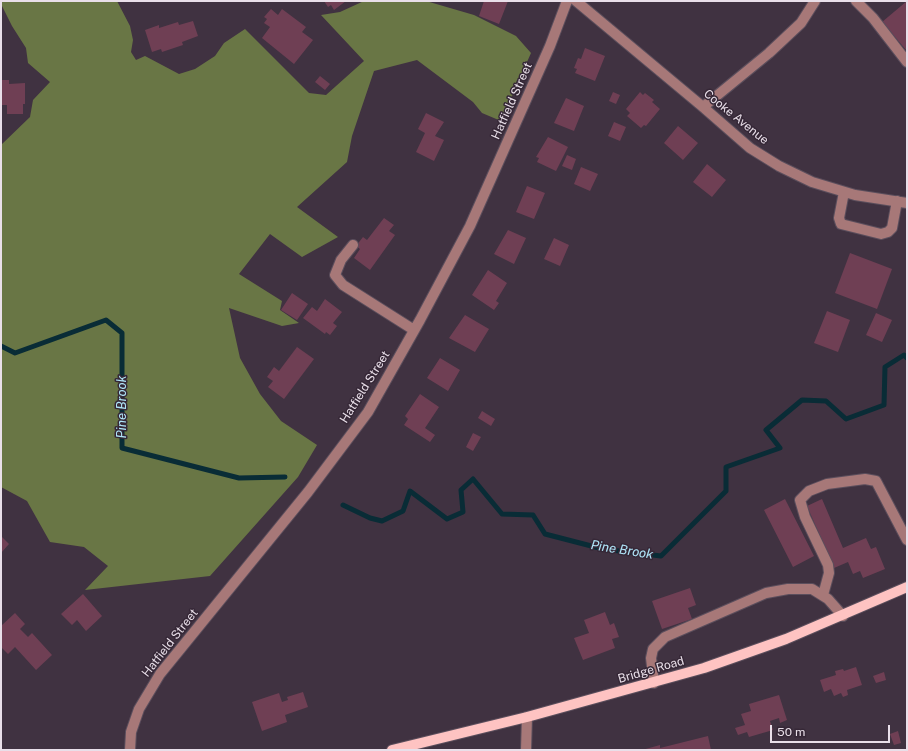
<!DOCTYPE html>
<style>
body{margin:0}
#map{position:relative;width:908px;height:751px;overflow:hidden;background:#403241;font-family:"Public Sans",sans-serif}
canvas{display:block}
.frame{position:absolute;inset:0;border:2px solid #e9dfe9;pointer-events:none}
.scale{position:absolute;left:770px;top:725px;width:120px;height:18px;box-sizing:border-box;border:2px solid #e9dfe9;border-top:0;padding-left:5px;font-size:12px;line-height:14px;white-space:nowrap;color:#e9dfe9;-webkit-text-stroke:3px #362837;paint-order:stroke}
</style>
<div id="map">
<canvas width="908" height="751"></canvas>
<div class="frame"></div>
<div class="scale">50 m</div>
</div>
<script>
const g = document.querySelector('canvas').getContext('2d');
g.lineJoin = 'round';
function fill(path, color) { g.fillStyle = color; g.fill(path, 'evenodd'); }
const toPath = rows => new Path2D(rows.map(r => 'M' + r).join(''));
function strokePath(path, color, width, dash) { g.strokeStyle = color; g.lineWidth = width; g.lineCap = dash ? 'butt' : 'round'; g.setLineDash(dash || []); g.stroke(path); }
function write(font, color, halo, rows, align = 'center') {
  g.font = font + ' "Public Sans",sans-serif'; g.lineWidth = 3; g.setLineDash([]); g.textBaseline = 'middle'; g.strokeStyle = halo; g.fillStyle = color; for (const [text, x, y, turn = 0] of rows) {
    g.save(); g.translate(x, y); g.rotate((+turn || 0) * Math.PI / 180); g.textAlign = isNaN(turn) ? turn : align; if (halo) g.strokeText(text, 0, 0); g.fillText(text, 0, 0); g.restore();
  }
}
fill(toPath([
 [1,1,117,1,130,26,133,40,131,52,136,60,145,56,179,74,195,69,215,56,224,43,245,29,309,93,326,95,364,61,321,15,340,12,364,1,426,1,474,15,516,36,531,53,501,121,482,113,473,102,417,60,374,71,352,136,347,162,297,207,338,237,302,257,270,234,239,274,282,301,280,310,299,323,282,326,229,308,240,358,260,394,281,421,317,445,298,477,210,576,85,590,108,566,84,547,50,542,27,501,1,487,1,145,30,117,33,100,50,82,28,63,26,48,12,26,1,4]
]), '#697645');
strokePath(toPath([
 [1,346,15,353,106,320,122,333,122,448,239,478,285,477],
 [343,505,370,518,382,521,403,511,410,491,447,519,463,512,461,490,473,479,502,514,533,515,545,534,603,549,661,556,726,491,726,467,780,448,766,430,802,400,826,401,846,419,884,405,885,367,904,355,907,358]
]), '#092c36', 5);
fill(toPath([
 [324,1,346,1,334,10,331,5,328,7],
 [484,1,508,1,499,24,479,16],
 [907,1,907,51,882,22],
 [271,9,278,15,282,9,306,27,302,32,313,40,294,64,262,38,270,27,264,23,267,19,264,17],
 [193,21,198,36,182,42,183,45,162,52,161,49,152,52,145,30,159,25,159,28,178,22,179,25],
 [585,48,605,56,595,81,575,73,577,69,574,68,578,58,581,59],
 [320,76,330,84,325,90,315,82],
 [1,80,9,80,9,84,25,83,25,104,23,104,23,114,7,114,7,105,1,105],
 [613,92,620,95,616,104,609,101],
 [640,92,643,95,645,93,654,100,652,102,660,109,646,126,644,125,641,128,627,116,630,113,626,109],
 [566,98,584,106,574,131,554,123],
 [426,113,444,122,435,136,444,140,434,161,416,152,425,133,418,129],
 [614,122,626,127,620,141,608,136],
 [678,126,698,143,683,160,664,143],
 [548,137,568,147,556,171,537,162,539,158,536,157],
 [567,155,576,159,572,170,562,166],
 [707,164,726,180,712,197,693,182],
 [581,167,598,174,590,191,574,184],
 [527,186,545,193,534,219,516,212],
 [384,218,394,225,389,231,395,235,370,270,354,258,360,249,356,246,363,237,367,240],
 [508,230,526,238,514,264,494,254],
 [554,238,569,245,560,266,544,259],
 [850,253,892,269,877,309,835,293],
 [488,270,507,283,496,301,499,303,494,310,472,295],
 [292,293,308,304,297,320,281,310],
 [325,299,342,312,333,323,337,326,330,335,326,332,325,334,303,318,312,307,317,311],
 [827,311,850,320,838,352,814,343],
 [876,313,892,320,882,342,866,335],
 [465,315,489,329,475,352,449,338],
 [297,347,314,359,284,399,268,387,273,381,267,377,274,367,279,371],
 [440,358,460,370,448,391,427,378],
 [420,394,439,407,425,428,435,435,430,442,404,425,408,419,405,416],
 [482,411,495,419,491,426,478,418],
 [473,433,481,437,473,451,466,447],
 [785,499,814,556,793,567,764,510],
 [822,499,843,548,866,538,871,549,876,547,885,569,863,578,860,571,853,574,848,562,834,568,807,506],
 [1,536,9,544,1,553],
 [690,588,696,605,688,608,692,619,662,629,652,601],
 [83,594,102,616,86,631,77,620,72,625,61,614],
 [605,612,610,625,614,623,619,637,612,639,615,648,583,660,574,638,589,633,584,620],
 [15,613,25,624,20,629,28,637,32,633,52,655,36,670,15,647,8,654,1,647,1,626],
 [856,667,862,685,847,690,848,695,843,697,841,693,834,696,831,689,824,692,820,680,836,675,835,671,843,669,844,671],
 [884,672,886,680,876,683,873,676],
 [303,692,308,707,285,715,287,722,262,731,252,702,279,693,282,702,288,700,287,697],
 [779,695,787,720,780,723,779,718,770,721,773,730,749,737,747,732,738,735,735,728,745,725,741,714,751,711,749,704],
 [898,731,901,743,894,745,890,734],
 [708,736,711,750,642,750,660,745,660,748]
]), '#6f3f54');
const minor = toPath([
 [576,1,703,107,750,148,779,166,812,182,855,195,907,203],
 [856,1,873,18,907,62],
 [703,107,769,53,801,23,815,1],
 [844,192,839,218,841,224,881,234,888,232,892,228,897,201],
 [353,245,341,260,335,275,343,285,414,330],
 [823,595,829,573,828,565,805,517,800,500,809,491,827,484,865,479,876,481,907,540],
 [654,683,651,658,653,649,665,637,766,593,788,589,812,589,828,599,843,616],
 [130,750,131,732,139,709,160,674,308,492,368,412,420,320,470,226,550,46,567,1],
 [526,750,527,717]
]);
const major = toPath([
 [392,750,527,717,704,668,786,639,907,587]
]);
strokePath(minor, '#5b4e5c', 12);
strokePath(major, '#5b4e5c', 12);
strokePath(minor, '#a77878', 10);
strokePath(major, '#fec3c2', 10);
write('12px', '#e9dfe9', '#362837', [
 ["Hatfield Street",512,101,-66],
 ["Cooke Avenue",736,117,39],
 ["Hatfield Street",365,387,-58],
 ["Hatfield Street",170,643,-52],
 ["Bridge Road",651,670,-16]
]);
write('italic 13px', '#afe5f8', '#362837', [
 ["Pine Brook",122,407,-90],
 ["Pine Brook",622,550,9]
]);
</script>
